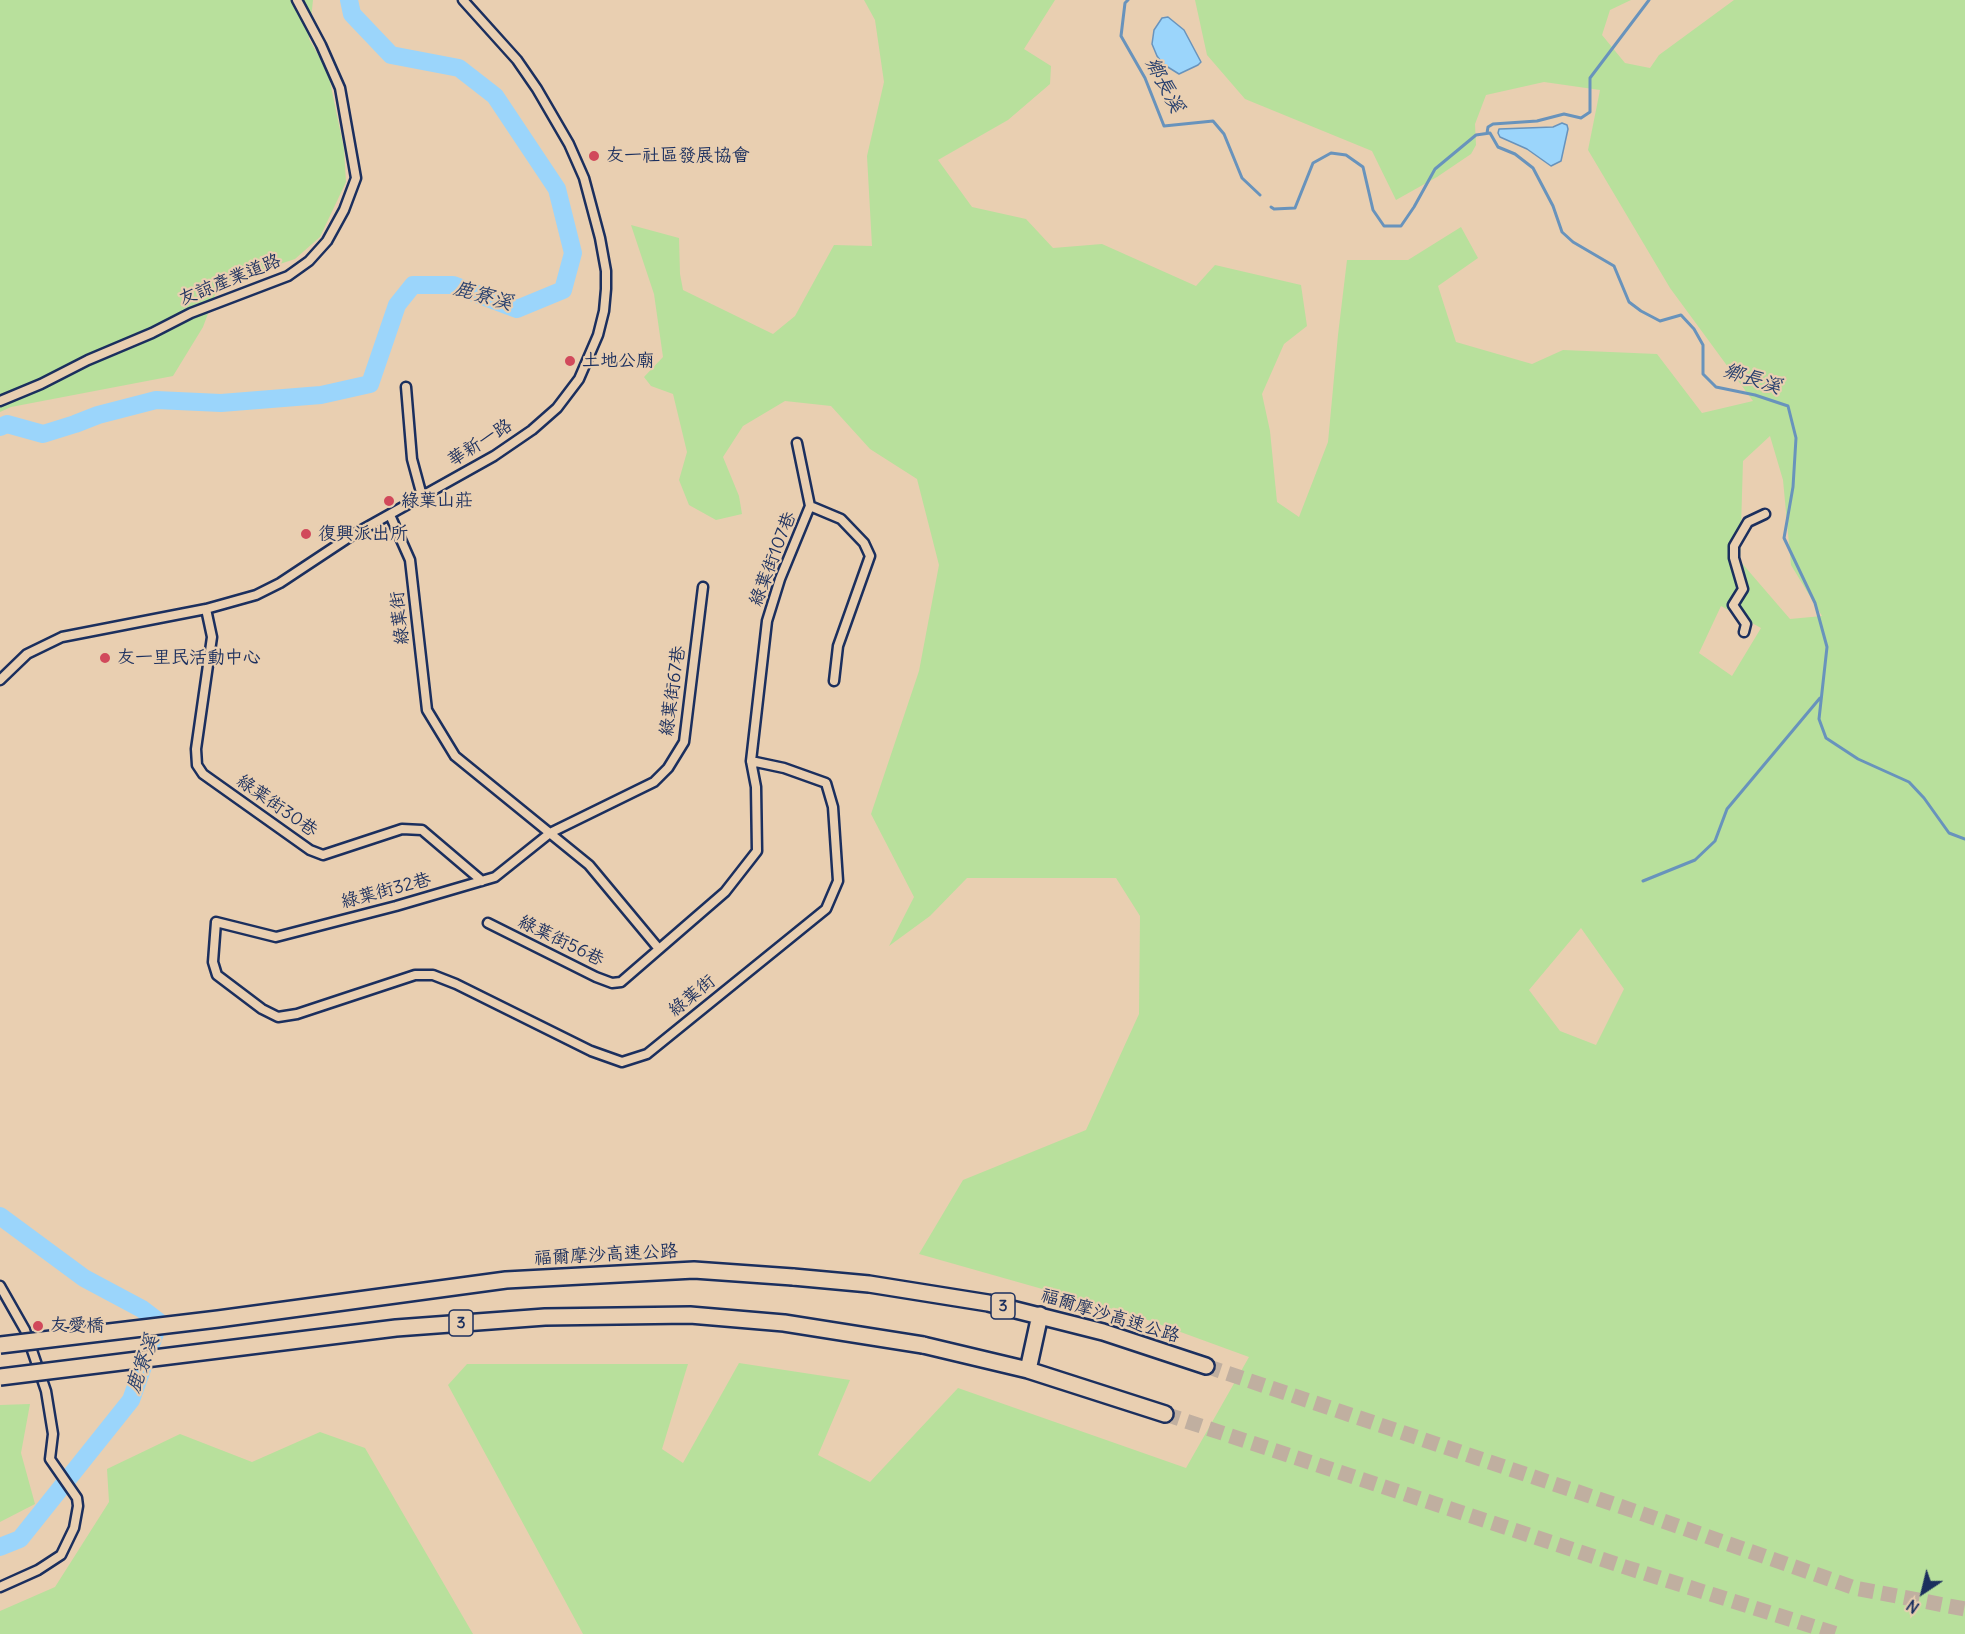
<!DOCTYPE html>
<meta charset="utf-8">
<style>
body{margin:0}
#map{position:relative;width:1965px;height:1634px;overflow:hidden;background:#e9cfb1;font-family:Delius,sans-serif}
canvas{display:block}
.north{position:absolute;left:1893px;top:1562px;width:60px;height:60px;-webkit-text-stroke:4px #e9cfb1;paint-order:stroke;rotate:215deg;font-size:16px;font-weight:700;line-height:24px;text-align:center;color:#1b2f5e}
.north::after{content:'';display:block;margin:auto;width:21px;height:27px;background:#1b2f5e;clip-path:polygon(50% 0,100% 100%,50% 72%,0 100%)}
</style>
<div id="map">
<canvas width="1965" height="1634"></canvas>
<div class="north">N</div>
</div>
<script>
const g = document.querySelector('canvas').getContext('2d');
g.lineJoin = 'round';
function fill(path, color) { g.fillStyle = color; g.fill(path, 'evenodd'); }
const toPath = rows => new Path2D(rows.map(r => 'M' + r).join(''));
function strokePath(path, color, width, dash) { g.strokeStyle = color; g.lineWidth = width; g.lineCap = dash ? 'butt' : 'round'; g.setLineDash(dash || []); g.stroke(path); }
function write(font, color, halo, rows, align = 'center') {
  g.font = font + ' Delius,"LXGW WenKai TC",sans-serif'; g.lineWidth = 4.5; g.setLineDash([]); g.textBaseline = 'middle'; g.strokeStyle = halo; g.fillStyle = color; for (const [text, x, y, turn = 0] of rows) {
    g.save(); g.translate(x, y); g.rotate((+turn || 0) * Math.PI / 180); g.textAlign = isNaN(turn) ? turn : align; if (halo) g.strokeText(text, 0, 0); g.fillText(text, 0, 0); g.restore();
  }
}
fill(toPath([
 [0,0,313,0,309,39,328,72,344,149,346,182,320,237,295,259,219,284,203,327,173,376,11,407,0,412],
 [864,0,1055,0,1024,49,1051,66,1050,84,1008,120,938,160,972,207,1026,219,1053,248,1102,244,1196,286,1215,265,1301,285,1307,326,1284,344,1262,394,1270,431,1277,502,1299,517,1328,442,1338,335,1347,260,1408,260,1461,227,1478,258,1438,286,1456,342,1532,364,1563,350,1657,354,1702,413,1753,401,1670,288,1588,150,1600,90,1544,82,1486,95,1475,124,1476,145,1471,154,1437,177,1396,200,1372,151,1245,99,1207,55,1195,0,1631,0,1610,10,1602,35,1625,63,1650,68,1659,55,1734,0,1965,0,1965,1634,583,1634,448,1385,467,1364,688,1364,662,1449,683,1463,739,1363,850,1380,818,1455,870,1482,958,1388,1186,1468,1249,1357,1134,1315,919,1254,963,1180,1086,1130,1139,1014,1140,916,1116,878,967,878,930,916,889,946,914,897,871,814,919,671,939,565,917,479,870,449,831,406,785,401,743,426,723,457,739,496,742,514,716,520,689,505,679,480,687,452,673,394,651,386,644,377,663,357,654,294,631,225,679,238,680,274,683,290,773,334,795,316,834,245,872,246,867,156,884,82,875,20],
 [1770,436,1783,480,1791,565,1822,616,1790,619,1740,561,1743,461],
 [1721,606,1761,628,1732,676,1699,653],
 [1581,928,1624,989,1596,1045,1560,1031,1529,990],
 [30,1404,21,1453,35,1504,0,1522,0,1405],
 [320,1432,365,1448,473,1634,0,1634,0,1611,55,1587,109,1502,107,1469,180,1434,252,1462]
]), '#b8e09c');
const water = toPath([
 [1168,17,1184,30,1201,62,1198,65,1179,74,1163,64,1157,56,1152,44,1154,30,1162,18,1168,17],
 [1562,123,1567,125,1568,129,1561,161,1551,166,1527,149,1500,137,1498,133,1499,129,1553,127,1562,123]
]);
fill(water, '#9bd5fb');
strokePath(water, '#6893bc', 1.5);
strokePath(toPath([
 [1128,0,1125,3,1121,36,1145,78,1164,126,1213,121,1224,134,1242,178,1260,195],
 [1487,133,1488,127,1493,124,1537,121,1564,114,1581,118,1590,112,1590,78,1649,0],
 [1271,207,1274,209,1295,208,1313,163,1331,153,1346,155,1363,167,1373,210,1384,226,1401,226,1414,207,1435,169,1476,135,1490,133,1498,147,1515,154,1533,168,1553,206,1562,232,1573,242,1614,266,1629,302,1641,311,1660,321,1681,315,1694,329,1703,345,1703,374,1716,387,1755,395,1788,406,1796,438,1793,487,1784,538,1815,603,1827,647,1819,719,1826,738,1858,759,1909,782,1924,798,1949,833,1965,839],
 [1643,881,1695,860,1715,841,1727,809,1820,698]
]), '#6893bc', 3);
strokePath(toPath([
 [0,427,7,424,43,434,75,424,98,415,156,400,221,403,321,395,370,384,397,305,413,285,453,285,517,309,563,290,573,253,557,189,495,96,459,68,391,55,352,14,349,0],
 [0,1216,84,1278,142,1309,159,1322,131,1400,20,1539,0,1547]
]), '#9bd5fb', 18);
strokePath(toPath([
 [1206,1366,1643,1514,1855,1588,1965,1609],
 [1165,1414,1625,1567,1837,1634]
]), '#c0afa0', 15, [15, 8]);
const minor = toPath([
 [406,387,412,459,422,496],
 [0,401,41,384,88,360,152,333,191,313,288,276,309,261,327,241,344,210,356,178,340,88,321,45,297,0],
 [797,443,810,506],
 [810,506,841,519,864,543,870,556,838,646,834,681],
 [390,515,410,560,427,710,455,756,589,865,659,949],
 [703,587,684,742,668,768,654,782,550,833,495,877,396,906,276,937,216,922,213,962,217,975,262,1009,278,1017,297,1014,415,975,433,975,456,984,591,1051,622,1062,647,1054,826,909,838,881,833,807,826,783,784,768,751,761],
 [206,609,212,637,196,749,197,765,203,774,310,850,323,855,402,829,422,830,482,881],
 [1744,632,1746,624,1733,605,1743,589,1734,558,1734,546,1748,522,1765,514],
 [0,680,27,654,62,637,206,609,256,595,280,583,351,536,494,456,532,430,557,408,579,379,598,335,604,311,606,289,606,271,600,238,584,178,569,144,537,89,517,60,463,0],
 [488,923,596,977,612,983,621,982,725,892,757,851,756,787,751,761,767,621,780,579,810,506],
 [0,1286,25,1330,46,1391,53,1434,50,1459,77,1498,78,1506,74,1528,61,1555,38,1570,0,1587]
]);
const motorway = toPath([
 [793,1277,869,1284,988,1303,1103,1332,1206,1366],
 [923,1345,1028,1370,1165,1414],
 [1028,1370,1040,1315]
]);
strokePath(minor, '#1b2f5e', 13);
strokePath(motorway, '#1b2f5e', 20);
strokePath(minor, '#e9cfb1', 8);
strokePath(motorway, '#e9cfb1', 15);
const motorwayBridge = toPath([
 [0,1345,218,1319,506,1280,694,1270,793,1277],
 [0,1377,396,1328,545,1317,690,1315,784,1323,923,1345]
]);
strokePath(motorwayBridge, '#1b2f5e', 20, []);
strokePath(motorwayBridge, '#e9cfb1', 15);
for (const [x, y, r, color] of [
 [594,156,6,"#d1495b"],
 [570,361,6,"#d1495b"],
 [389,501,6,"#d1495b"],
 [306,534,6,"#d1495b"],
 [105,658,6,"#d1495b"],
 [38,1326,6,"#d1495b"]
]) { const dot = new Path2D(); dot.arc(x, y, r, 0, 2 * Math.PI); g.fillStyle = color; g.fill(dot); strokePath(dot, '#e9cfb1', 2); }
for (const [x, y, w] of [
 [1003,1306,24],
 [461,1323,24]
]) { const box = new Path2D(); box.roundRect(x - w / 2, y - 13, w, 26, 4.5); g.fillStyle = '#e9cfb1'; g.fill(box); strokePath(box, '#1b2f5e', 1.5); }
write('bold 16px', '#1b2f5e', null, [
 ["3",1003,1306],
 ["3",461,1323]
]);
write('18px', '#1b2f5e', '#e9cfb1', [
 ["友一社區發展協會",606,156],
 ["土地公廟",582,361],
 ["綠葉山莊",401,501],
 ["復興派出所",318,534],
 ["友一里民活動中心",117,658],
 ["友愛橋",50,1326]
], 'left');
write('18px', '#1b2f5e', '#e9cfb1', [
 ["友諒產業道路",230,280,-22],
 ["華新一路",480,443,-32],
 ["綠葉街107巷",773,559,-69],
 ["綠葉街",400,618,-96],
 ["綠葉街67巷",673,691,-82],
 ["綠葉街30巷",277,806,35],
 ["綠葉街32巷",386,891,-15],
 ["綠葉街56巷",561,941,26],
 ["綠葉街",692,996,-39],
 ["福爾摩沙高速公路",606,1255,-3],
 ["福爾摩沙高速公路",1110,1316,17]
]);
write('italic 20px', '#28406e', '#e9cfb1', [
 ["鄉長溪",1164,85,62],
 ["鹿寮溪",483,296,16],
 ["鄉長溪",1752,379,18],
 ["鹿寮溪",143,1364,-70]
]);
</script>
